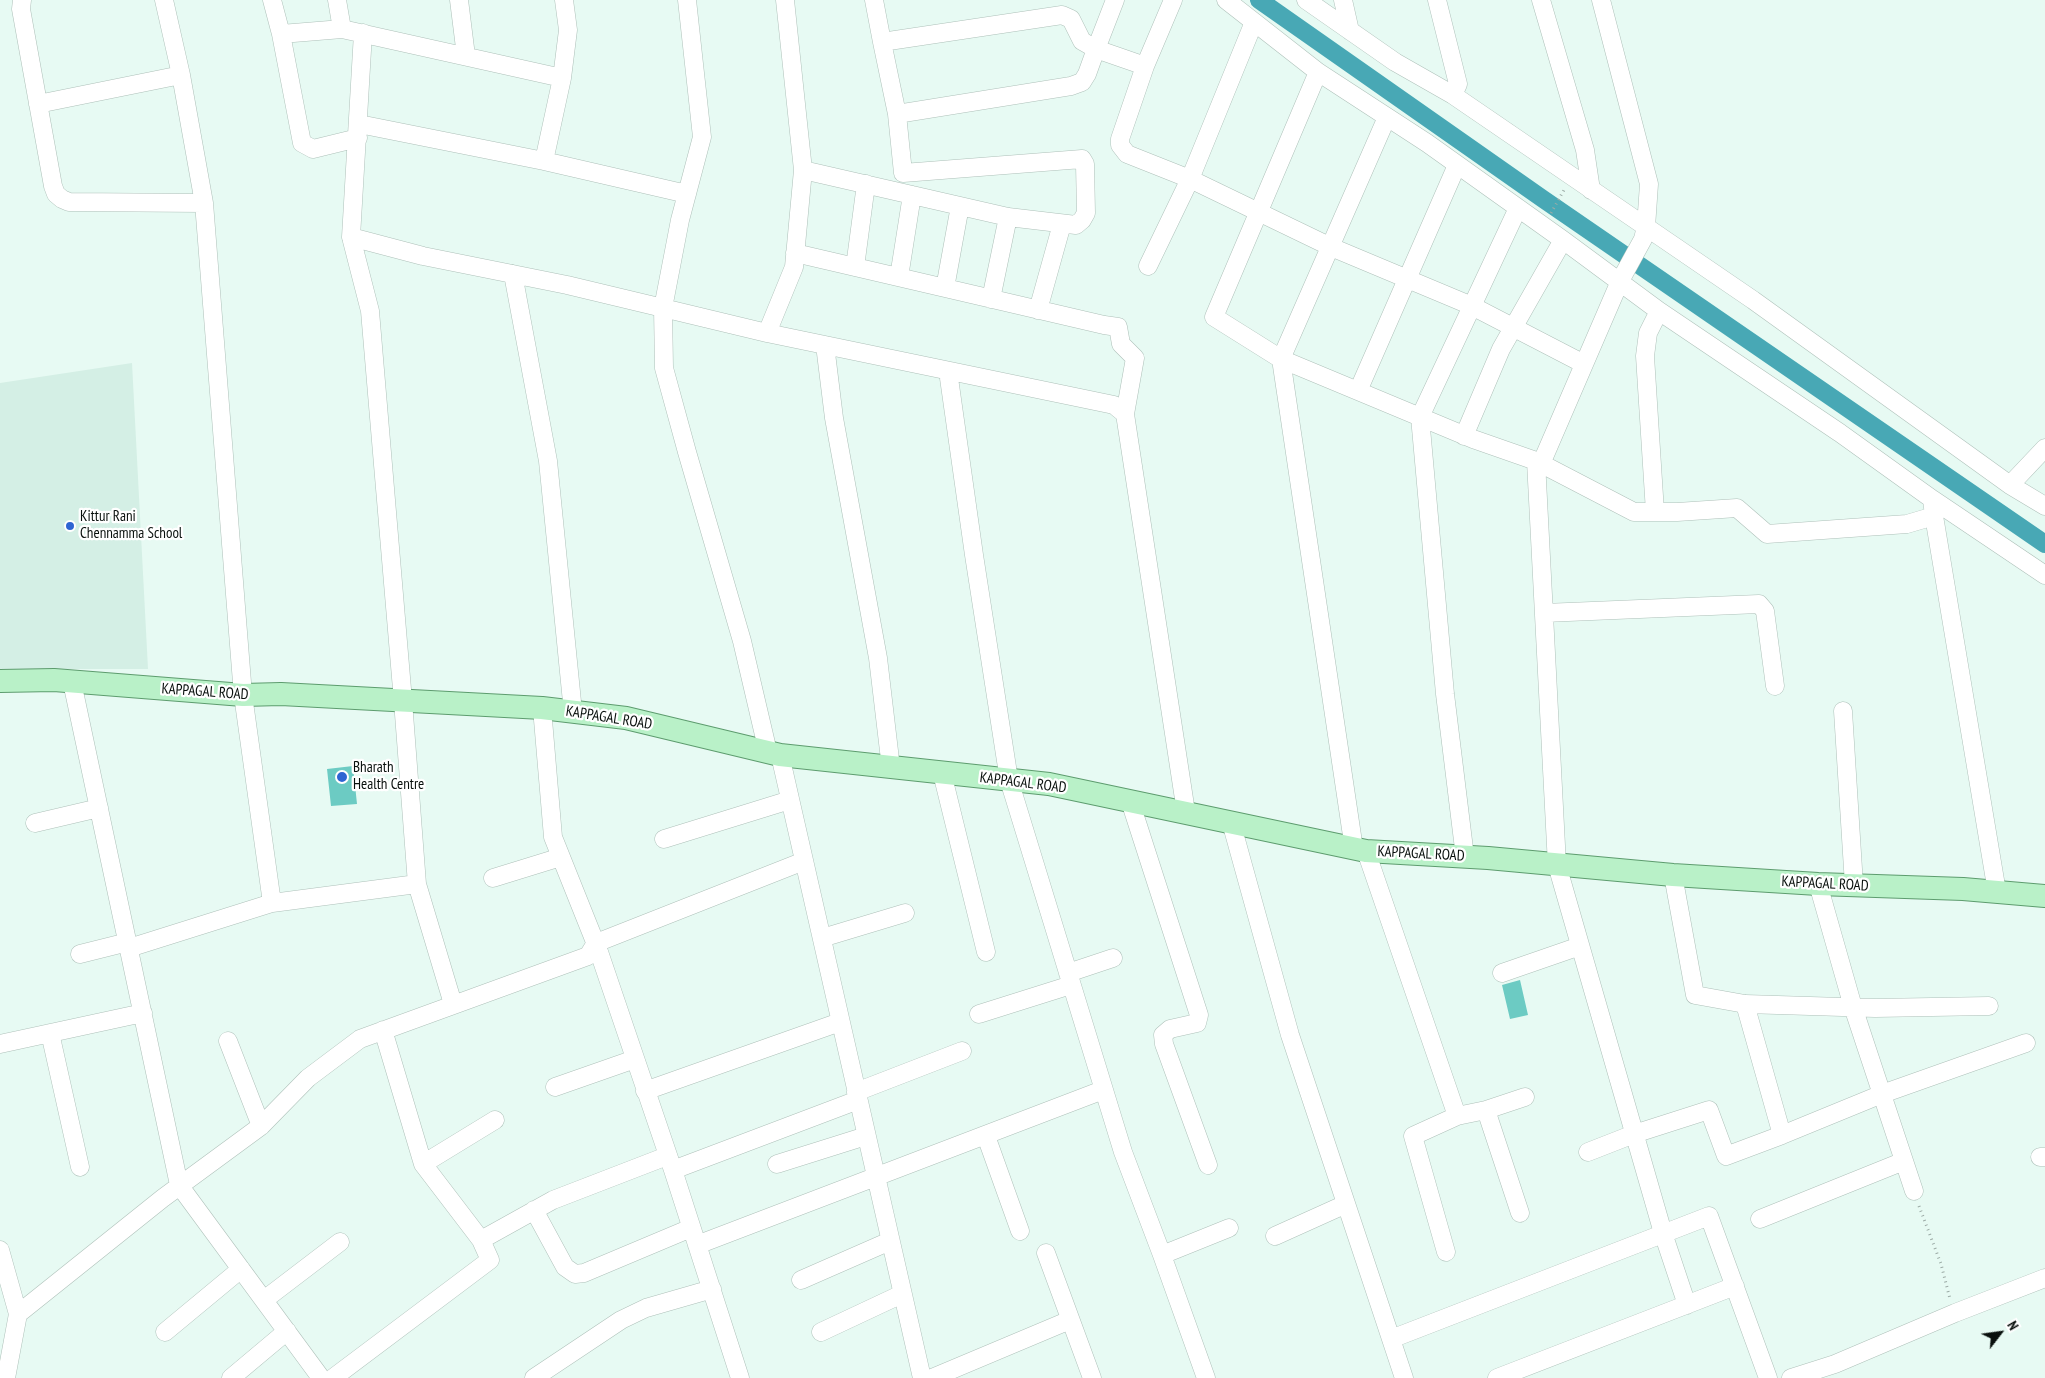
<!DOCTYPE html>
<style>
body{margin:0}
#map{position:relative;width:2045px;height:1378px;overflow:hidden;background:#e7faf3;font-family:"PT Sans Narrow",sans-serif}
canvas{display:block}
.north{position:absolute;left:1975px;top:1308px;width:50px;height:50px;-webkit-text-stroke:4px #fff;paint-order:stroke;rotate:60deg;font-size:14px;font-weight:700;line-height:20px;text-align:center;color:#09100d}
.north::after{content:'';display:block;margin:auto;width:18px;height:22px;background:#09100d;clip-path:polygon(50% 0,100% 100%,50% 72%,0 100%)}
</style>
<div id="map">
<canvas width="2045" height="1378"></canvas>
<div class="north">N</div>
</div>
<script>
const g = document.querySelector('canvas').getContext('2d');
g.lineJoin = 'round';
function fill(path, color) { g.fillStyle = color; g.fill(path, 'evenodd'); }
const toPath = rows => new Path2D(rows.map(r => 'M' + r).join(''));
function strokePath(path, color, width, dash) { g.strokeStyle = color; g.lineWidth = width; g.lineCap = dash ? 'butt' : 'round'; g.setLineDash(dash || []); g.stroke(path); }
function write(font, color, halo, rows, align = 'center') {
  g.font = font + ' "PT Sans Narrow",sans-serif'; g.lineWidth = 4.5; g.setLineDash([]); g.textBaseline = 'middle'; g.strokeStyle = halo; g.fillStyle = color; for (const [text, x, y, turn = 0] of rows) {
    g.save(); g.translate(x, y); g.rotate((+turn || 0) * Math.PI / 180); g.textAlign = isNaN(turn) ? turn : align; if (halo) g.strokeText(text, 0, 0); g.fillText(text, 0, 0); g.restore();
  }
}
fill(toPath([
 [132,363,148,669,0,669,0,383]
]), '#d4efe5');
strokePath(toPath([
 [1259,0,1543,199,2045,544]
]), '#48a8b5', 18);
fill(toPath([
 [353,766,357,804,331,806,327,769],
 [1520,980,1528,1015,1510,1019,1502,985]
]), '#6ccbc3');
const minor = toPath([
 [22,0,21,9,53,186,56,194,62,199,69,202,204,203],
 [164,0,181,75,204,203,243,695,272,903],
 [272,0,281,34,342,29,337,0],
 [459,0,466,56],
 [874,0,882,42,897,114,1071,86,1082,82,1087,74,1096,49,1082,41,1071,19,1062,15,882,42],
 [1115,0,1096,49,1145,66],
 [1173,0,1145,66,1120,139,1120,145,1127,154,1190,179,1331,247,1472,306,1584,364],
 [1226,0,1318,72,1427,143,1563,240,1659,311,1840,433,1932,499,2045,575],
 [1306,0,1395,62,1453,95,1753,300,2010,485,2045,506],
 [1343,0,1350,31],
 [1437,0,1458,84,1453,95],
 [1541,0,1585,150,1591,190],
 [342,29,562,78,568,30,564,0],
 [363,33,351,237,423,256,567,285,663,308,680,220,702,137,687,0],
 [281,34,302,143,313,149,358,138],
 [1318,72,1214,317,1281,359,1473,439,1536,461,1634,512,1677,512,1737,508,1767,534,1907,524,1934,516,1932,499],
 [562,78,544,161,687,194],
 [38,104,181,75],
 [359,124,544,161],
 [803,170,1008,217,1076,225,1082,220,1086,213,1085,164,1082,159,903,173,897,114],
 [351,237,370,311,403,701,417,884,453,1004],
 [795,253,1104,325,1118,327,1121,344,1135,358,1125,414],
 [1148,266,1190,179,1254,22],
 [855,267,866,184],
 [513,274,548,461,573,712],
 [899,277,912,195],
 [945,288,960,206],
 [991,299,1008,217],
 [1038,310,1062,224],
 [767,333,1114,405,1125,414,1186,812],
 [825,345,834,418,878,658,891,768],
 [948,371,974,555,1009,780,1123,1152,1162,1255,1206,1378],
 [1358,391,1457,165],
 [1464,436,1501,349,1563,240],
 [1536,461,1557,865,1663,1233,1687,1305],
 [1541,464,1620,281,1643,239,1646,227,1649,184,1601,0],
 [2010,485,2045,448],
 [1655,512,1645,356,1648,333,1659,311],
 [1934,516,1997,892],
 [1544,613,1759,604,1765,611,1775,686],
 [72,682,179,1185,321,1378],
 [542,708,553,837,599,952,673,1170,740,1378],
 [1843,711,1854,885],
 [768,752,742,641,687,452,664,368,663,308,767,333,794,267,803,170,785,0],
 [780,755,922,1378],
 [942,773,986,952],
 [1130,801,1199,1015,1197,1023,1170,1029,1163,1035,1164,1044,1208,1165],
 [1231,822,1290,1035,1404,1378],
 [35,823,99,808],
 [664,839,790,800],
 [1354,849,1281,359,1387,117],
 [1366,851,1457,1116,1413,1136,1446,1252],
 [1465,857,1445,694,1420,417,1518,208],
 [1673,875,1695,995,1745,1004,1875,1008,1989,1006],
 [493,878,561,857],
 [1818,884,1853,1007,1914,1191],
 [822,938,905,913],
 [129,948,272,903,417,884],
 [80,954,128,942],
 [1068,973,1113,958],
 [1502,973,1580,946],
 [979,1014,1071,985],
 [383,1030,423,1164,481,1240],
 [50,1033,80,1167],
 [228,1041,261,1126],
 [0,1044,143,1013],
 [555,1087,635,1059],
 [645,1091,840,1022],
 [856,1092,962,1051],
 [1486,1110,1525,1097],
 [1457,1116,1486,1110,1520,1213],
 [1782,1135,1882,1094,2026,1043],
 [986,1136,1020,1231],
 [1588,1152,1634,1134,1709,1110,1726,1156,1782,1135,1745,1004],
 [2040,1157,2045,1157],
 [423,1164,495,1120],
 [777,1164,866,1136],
 [673,1170,858,1100],
 [534,1210,565,1267,575,1274,584,1273,691,1228],
 [1760,1219,1904,1161],
 [1275,1236,1346,1204],
 [697,1245,1103,1090],
 [0,1250,18,1314],
 [1046,1253,1092,1378],
 [1162,1255,1229,1228],
 [801,1280,890,1241],
 [264,1300,340,1242],
 [165,1332,241,1269],
 [821,1332,902,1294],
 [1391,1339,1709,1216,1768,1378],
 [6,1378,18,1314,163,1198,261,1126,308,1078,360,1039,588,956,596,943,804,861],
 [231,1378,287,1331],
 [333,1378,490,1260,481,1240,553,1200,667,1156],
 [534,1378,621,1320,646,1308,712,1289],
 [932,1378,1070,1320],
 [1497,1378,1735,1286],
 [1791,1378,1835,1364,1955,1313,2045,1278]
]);
const major = toPath([
 [0,681,54,680,243,695,281,694,542,708,626,718,780,755,1049,784,1366,851,1488,858,1673,875,1818,884,1963,889,2045,896]
]);
strokePath(minor, '#aec0b9', 19);
strokePath(major, '#5d9c6e', 24);
strokePath(toPath([
 [1551,213,1564,190],
 [1919,1206,1941,1264,1950,1299]
]), '#9caba6', 3, [1, 4]);
strokePath(minor, '#fff', 18);
strokePath(major, '#b9f1c8', 22);
for (const [x, y, r, color] of [
 [70,526,5,"#2e64d2"],
 [342,777,6,"#2e64d2"]
]) { const dot = new Path2D(); dot.arc(x, y, r, 0, 2 * Math.PI); g.fillStyle = color; g.fill(dot); strokePath(dot, '#fff', 2); }
write('15px', '#09100d', '#fff', [
 ["Kittur Rani",80,517],
 ["Chennamma School",80,534],
 ["Bharath",353,768],
 ["Health Centre",353,785]
], 'left');
write('15px', '#09100d', '#fff', [
 ["KAPPAGAL ROAD",205,692,4],
 ["KAPPAGAL ROAD",609,718,9],
 ["KAPPAGAL ROAD",1023,783,7],
 ["KAPPAGAL ROAD",1421,854,3],
 ["KAPPAGAL ROAD",1825,884,3]
]);
</script>
